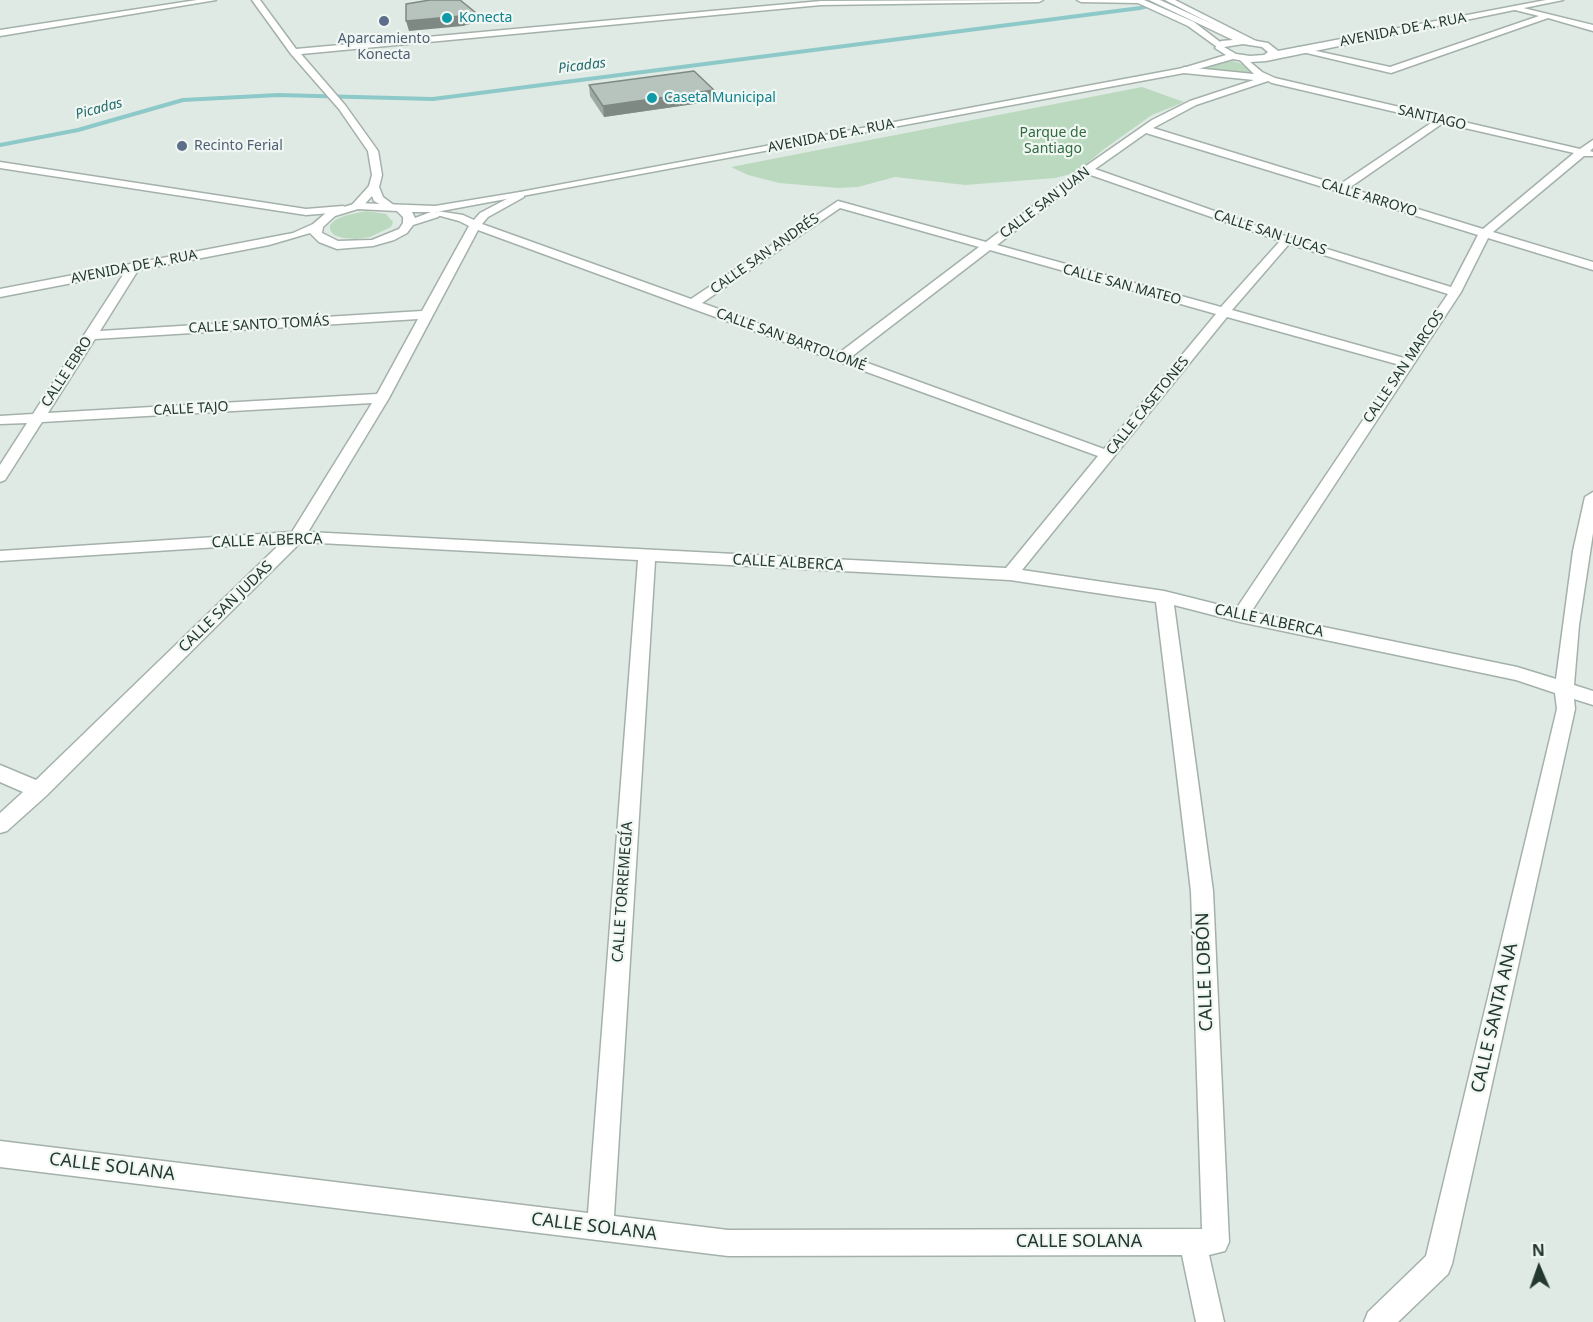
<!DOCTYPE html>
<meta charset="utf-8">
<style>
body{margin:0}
#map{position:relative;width:1593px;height:1322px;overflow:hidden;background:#e0eae4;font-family:"Noto Sans",sans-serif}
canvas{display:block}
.north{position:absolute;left:1509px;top:1238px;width:60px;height:60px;-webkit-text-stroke:4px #f0f7f3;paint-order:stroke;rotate:358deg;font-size:16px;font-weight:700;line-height:24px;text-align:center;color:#23382f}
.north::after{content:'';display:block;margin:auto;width:21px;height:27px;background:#23382f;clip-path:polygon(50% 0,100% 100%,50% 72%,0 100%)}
</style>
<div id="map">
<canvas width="1593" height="1322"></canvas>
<div class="north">N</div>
</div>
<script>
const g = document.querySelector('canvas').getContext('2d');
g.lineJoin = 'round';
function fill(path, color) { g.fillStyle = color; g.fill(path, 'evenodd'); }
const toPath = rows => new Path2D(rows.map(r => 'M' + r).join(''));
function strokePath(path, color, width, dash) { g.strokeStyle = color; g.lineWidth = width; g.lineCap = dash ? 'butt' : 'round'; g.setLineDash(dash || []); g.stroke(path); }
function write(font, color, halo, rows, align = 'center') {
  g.font = font + ' "Noto Sans",sans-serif'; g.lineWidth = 4.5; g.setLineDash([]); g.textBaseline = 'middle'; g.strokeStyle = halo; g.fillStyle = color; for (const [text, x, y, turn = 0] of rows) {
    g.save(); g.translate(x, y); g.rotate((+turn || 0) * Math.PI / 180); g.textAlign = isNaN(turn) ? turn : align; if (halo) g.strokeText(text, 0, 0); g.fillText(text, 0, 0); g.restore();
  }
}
fill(toPath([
 [1232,61,1243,64,1253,74,1204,70,1219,63],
 [1142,87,1184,102,1152,115,1104,149,1083,167,1071,174,1055,178,965,185,895,177,858,187,838,188,779,183,748,175,731,167],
 [366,211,386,214,393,222,391,227,370,237,356,239,343,238,334,235,330,230,330,225,335,220,344,216]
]), '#bbd9bf');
strokePath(toPath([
 [0,145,78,130,183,100,278,95,433,99,1140,8,1170,0]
]), '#8ec9c9', 4);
const minor = toPath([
 [197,0,216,0,0,36,0,30,197,0],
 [252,0,260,0,296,49,821,1,1043,0,1039,2,821,5,301,54,345,105,378,151,382,175,379,187,383,197,395,206,389,209,374,201,372,196,361,208,353,208,351,206,369,186,372,175,368,151,339,109,291,54,252,0],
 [1077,0,1144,0,1194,22,1224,45,1217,47,1188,26,1138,3,1081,2,1077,0],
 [1165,0,1175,0,1256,41,1249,43,1165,0],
 [1515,6,1593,25,1593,31,1548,18,1391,73,1294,50,1298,47,1390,67,1539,16,1515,10,1515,6],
 [1242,55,1262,72,1275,78,1580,149,1593,140,1593,148,1590,151,1593,152,1593,156,1584,156,1493,232,1593,262,1593,270,1488,238,1461,292,1251,612,1517,667,1556,679,1573,551,1585,497,1593,492,1593,533,1579,625,1574,685,1593,691,1593,705,1574,699,1575,709,1452,1264,1448,1274,1398,1322,1364,1322,1368,1312,1426,1256,1557,709,1555,693,1516,680,1240,622,1174,605,1213,891,1229,1242,1225,1251,1209,1255,1224,1322,1196,1322,1182,1255,728,1256,0,1167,0,1141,588,1213,638,560,301,542,46,796,7,831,0,833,0,813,23,792,0,782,0,765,36,780,281,543,0,561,0,551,292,532,372,403,42,422,5,480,0,482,0,465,27,423,0,424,0,416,33,414,130,264,138,264,140,267,100,331,422,311,469,226,459,221,437,215,437,211,463,215,474,220,480,213,520,192,524,193,524,197,488,217,482,224,691,299,838,201,986,242,1083,168,1152,120,1190,101,1254,80,1184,73,1179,70,1184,67,1254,74,1238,58,1242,55],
 [1268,81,1272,83,1434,121,1339,185,1153,128,1196,105,1268,81],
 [1443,123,1574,153,1483,229,1349,188,1443,123],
 [1146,133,1336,191,1478,235,1451,287,1291,238,1095,169,1146,133],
 [1088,174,1280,241,1221,307,997,245,1088,174],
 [840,208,979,247,839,353,702,303,840,208],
 [478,230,688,307,1098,456,1006,568,308,532,389,398,478,230],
 [1289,244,1448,294,1404,358,1232,310,1289,244],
 [990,250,1216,314,1104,449,851,357,990,250],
 [1227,317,1400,365,1236,609,1164,591,1022,570,1227,317],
 [418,319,377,394,48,413,95,339,418,319],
 [655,561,1010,580,1156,602,1191,891,1202,1229,728,1230,614,1216,655,561],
 [0,162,306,209,343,206,349,209,343,212,306,215,0,168,0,162]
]);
const tertiary = toPath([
 [1149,0,1160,0,1245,39,1268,43,1278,51,1546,0,1563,0,1266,61,1250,62,1233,59,1184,73,436,212,440,215,438,217,413,225,407,233,394,240,373,246,337,249,319,242,310,233,269,245,0,297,0,289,293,233,313,224,327,212,357,203,435,206,520,192,1183,68,1226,55,1215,48,1221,41,1233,40,1149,0],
 [1243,44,1262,47,1268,52,1264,55,1250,56,1236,54,1224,47,1243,44],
 [358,209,397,211,403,217,403,223,399,229,372,240,338,241,322,233,323,227,335,216,358,209],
 [412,212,431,212,415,218,412,212]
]);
strokePath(minor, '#a4b1aa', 3);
strokePath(tertiary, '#a4b1aa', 3);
fill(minor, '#fff');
fill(tertiary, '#fff');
fill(toPath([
 [589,85,715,101,604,117,590,96]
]), '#9da9a3');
fill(toPath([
 [475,12,477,22,463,26,409,31,406,21],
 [714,90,715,101,604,117,603,106]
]), '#7f8984');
const building = toPath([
 [430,0,460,0,475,12,461,16,406,21,406,4,430,0],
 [694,71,714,90,603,106,589,85,694,71]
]);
fill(building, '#b6c4bd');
strokePath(building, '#7f8984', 1.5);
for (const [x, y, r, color] of [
 [447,18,6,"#0f9aa8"],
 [384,21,6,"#5c6f8a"],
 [652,98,6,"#0f9aa8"],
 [182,146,6,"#5c6f8a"]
]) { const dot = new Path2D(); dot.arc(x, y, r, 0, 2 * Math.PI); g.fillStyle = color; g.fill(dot); strokePath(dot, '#f0f7f3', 2); }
write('14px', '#0d838f', '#f0f7f3', [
 ["Konecta",459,18],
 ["Caseta Municipal",664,98]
], 'left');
write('14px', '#23382f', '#f0f7f3', [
 ["AVENIDA DE A. RUA",1403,30,-11],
 ["SANTIAGO",1432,118,13],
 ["AVENIDA DE A. RUA",831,136,-11],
 ["CALLE ARROYO",1369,198,17],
 ["CALLE SAN JUAN",1045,203,-37],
 ["CALLE SAN LUCAS",1270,233,18],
 ["CALLE SAN ANDRÉS",765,254,-35],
 ["AVENIDA DE A. RUA",134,267,-11],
 ["CALLE SAN MATEO",1122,285,15],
 ["CALLE SANTO TOMÁS",259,325,-3],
 ["CALLE SAN BARTOLOMÉ",791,340,20],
 ["CALLE SAN MARCOS",1404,367,-56],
 ["CALLE EBRO",67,372,-57],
 ["CALLE CASETONES",1148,406,-51],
 ["CALLE TAJO",191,409,-3]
]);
write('14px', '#4e5e75', '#f0f7f3', [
 ["Aparcamiento",384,39],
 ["Konecta",384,55],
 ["Recinto Ferial",194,146,"left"]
]);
write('italic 14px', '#236c6e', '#f0f7f3', [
 ["Picadas",582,66,-7],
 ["Picadas",99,109,-15]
]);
write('14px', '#316b3f', '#f0f7f3', [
 ["Parque de",1053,133],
 ["Santiago",1053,149]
]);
write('15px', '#23382f', '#f0f7f3', [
 ["CALLE ALBERCA",267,541,-2],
 ["CALLE ALBERCA",788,563,3],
 ["CALLE SAN JUDAS",226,607,-44],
 ["CALLE ALBERCA",1269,621,12],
 ["CALLE TORREMEGÍA",623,892,-86]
]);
write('18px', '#23382f', '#f0f7f3', [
 ["CALLE LOBÓN",1205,972,-92],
 ["CALLE SANTA ANA",1495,1018,-77],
 ["CALLE SOLANA",112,1167,7],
 ["CALLE SOLANA",594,1227,7],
 ["CALLE SOLANA",1079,1242]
]);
</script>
